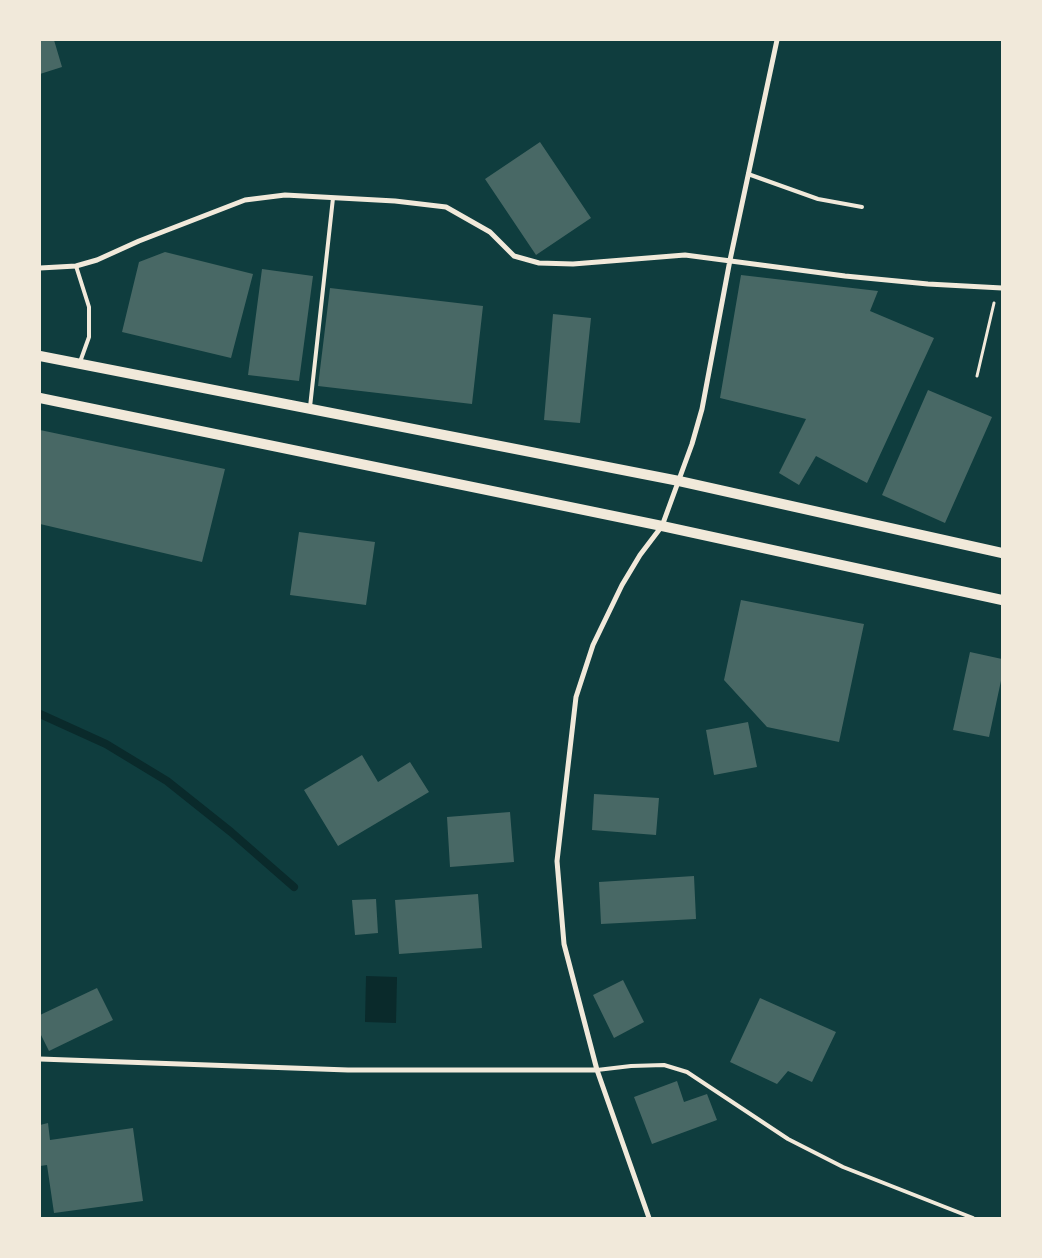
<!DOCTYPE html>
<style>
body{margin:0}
#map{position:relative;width:1042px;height:1258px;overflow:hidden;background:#0f3d3e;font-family:"Nunito Sans",sans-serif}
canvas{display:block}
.frame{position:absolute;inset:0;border:41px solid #f1e9da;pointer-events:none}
</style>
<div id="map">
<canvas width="1042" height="1258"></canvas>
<div class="frame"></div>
</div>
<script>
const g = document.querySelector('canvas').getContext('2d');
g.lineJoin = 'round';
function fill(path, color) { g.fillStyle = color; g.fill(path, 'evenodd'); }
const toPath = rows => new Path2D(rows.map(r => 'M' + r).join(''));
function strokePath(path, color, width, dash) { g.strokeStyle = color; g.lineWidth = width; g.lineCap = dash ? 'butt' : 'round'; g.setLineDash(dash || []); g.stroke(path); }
fill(toPath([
 [366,976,397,977,396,1023,365,1022]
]), '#0a2a2b');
strokePath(toPath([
 [40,714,106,744,167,781,231,832,294,887]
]), '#0a2a2b', 8);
fill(toPath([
 [40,40,54,40,62,67,40,74],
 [540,142,591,218,536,255,485,179],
 [165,252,253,274,231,358,122,332,139,262],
 [262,269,313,276,299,381,248,375],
 [741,275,878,291,870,311,934,338,867,483,816,456,799,485,779,473,806,419,720,398],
 [330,288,483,306,472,404,318,386],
 [553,314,591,318,580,423,544,420],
 [928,390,992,417,945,523,882,495],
 [40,430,225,469,202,562,40,524],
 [299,532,375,542,366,605,290,595],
 [741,600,864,624,839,742,767,727,724,680],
 [970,652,1002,659,1002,676,989,737,953,730],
 [748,722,757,767,714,775,706,730],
 [362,755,378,782,410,762,429,792,338,846,304,790],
 [594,794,659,798,656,835,592,830],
 [510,812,514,862,450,867,447,817],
 [694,876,696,919,601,924,599,882],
 [478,894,482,948,399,954,395,900],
 [376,899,378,933,355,935,352,900],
 [623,980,644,1022,614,1038,593,995],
 [97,988,113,1020,49,1051,40,1033,40,1015],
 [760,998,836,1032,812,1082,788,1071,777,1084,730,1062],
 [677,1081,684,1102,707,1094,717,1120,652,1144,634,1097],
 [48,1123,50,1140,133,1128,143,1201,54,1213,47,1165,40,1166,40,1125]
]), '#486865');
strokePath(toPath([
 [977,376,994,303]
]), '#f1e9da', 3);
strokePath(toPath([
 [748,174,818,199,862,207],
 [76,266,89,307,89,337,80,362],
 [310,407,333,198],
 [597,1070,631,1066,664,1065,687,1072,788,1139,843,1167,973,1218]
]), '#f1e9da', 4);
strokePath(toPath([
 [40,268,76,266,97,260,139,241,245,200,285,195,395,201,446,207,490,232,514,256,539,263,573,264,685,255,845,276,928,284,1002,288],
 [40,1059,348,1070,597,1070],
 [649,1218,597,1070,564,944,557,861,576,697,593,645,622,585,640,555,662,526,692,444,702,409,730,260,777,40]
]), '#f1e9da', 5);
strokePath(toPath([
 [40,356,679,481,1002,553],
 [40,398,662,526,1002,600]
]), '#f1e9da', 10);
</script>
